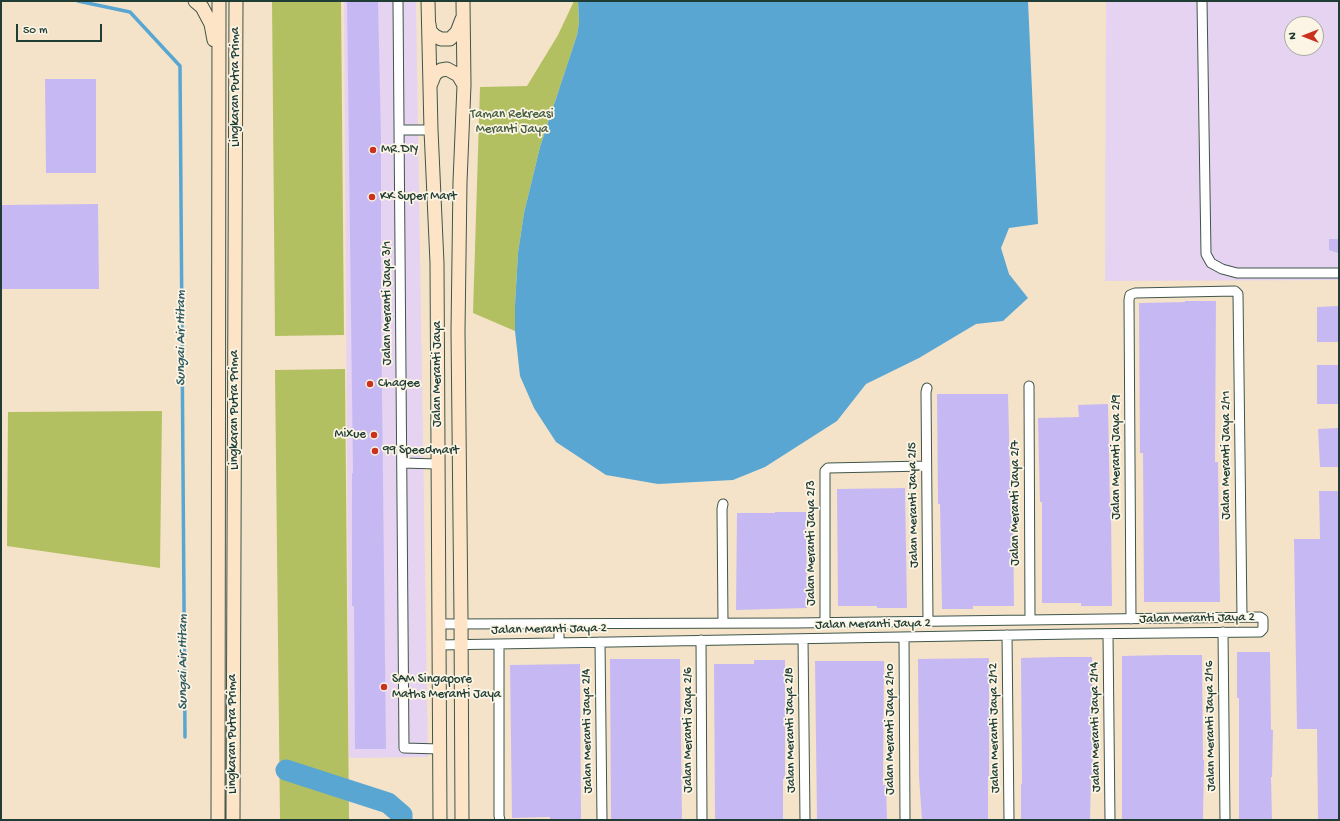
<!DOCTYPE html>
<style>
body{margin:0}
#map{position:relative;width:1340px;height:821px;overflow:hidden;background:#f5e3c9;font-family:"Gochi Hand",sans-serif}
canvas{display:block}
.frame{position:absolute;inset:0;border:2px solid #1f3d34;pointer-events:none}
.north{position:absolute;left:1284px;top:16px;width:40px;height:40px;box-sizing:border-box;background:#fcf5e5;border:1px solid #a4ab9e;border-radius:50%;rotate:270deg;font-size:11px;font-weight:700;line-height:16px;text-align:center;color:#1f3d34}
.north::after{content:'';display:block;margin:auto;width:14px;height:18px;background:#c8321e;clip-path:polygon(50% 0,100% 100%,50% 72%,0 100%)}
.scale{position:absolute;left:16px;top:24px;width:86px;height:18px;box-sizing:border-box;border:2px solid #1f3d34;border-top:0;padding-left:5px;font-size:12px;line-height:14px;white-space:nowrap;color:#1f3d34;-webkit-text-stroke:3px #fcf5e5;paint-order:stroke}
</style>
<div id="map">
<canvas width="1340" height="821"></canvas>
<div class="frame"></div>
<div class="north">N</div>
<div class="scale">50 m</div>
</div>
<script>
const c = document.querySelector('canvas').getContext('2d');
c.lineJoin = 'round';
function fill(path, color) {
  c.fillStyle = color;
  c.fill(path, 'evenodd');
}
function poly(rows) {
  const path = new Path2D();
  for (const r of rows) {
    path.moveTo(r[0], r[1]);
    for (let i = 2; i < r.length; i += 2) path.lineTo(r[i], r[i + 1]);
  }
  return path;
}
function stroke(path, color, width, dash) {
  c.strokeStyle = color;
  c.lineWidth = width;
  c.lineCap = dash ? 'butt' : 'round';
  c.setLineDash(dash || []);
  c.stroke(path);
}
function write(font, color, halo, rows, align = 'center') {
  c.font = font + ' "Gochi Hand",sans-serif';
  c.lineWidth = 3.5;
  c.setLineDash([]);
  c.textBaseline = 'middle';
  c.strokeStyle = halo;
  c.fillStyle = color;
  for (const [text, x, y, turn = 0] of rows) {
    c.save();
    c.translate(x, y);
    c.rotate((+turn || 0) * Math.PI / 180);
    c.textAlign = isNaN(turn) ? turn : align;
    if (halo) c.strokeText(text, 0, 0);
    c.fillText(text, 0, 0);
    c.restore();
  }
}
fill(poly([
 [344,1,416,1,428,757,349,758],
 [1106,1,1339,1,1339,280,1105,281],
 [1292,24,1316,24,1316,48,1292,48]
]), '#e5d3f1');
fill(poly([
 [272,1,341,1,344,335,275,336],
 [574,1,578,1,579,23,577,35,540,147,524,213,518,253,515,305,515,331,473,313,480,87,527,86,558,35],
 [345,369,349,820,280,820,275,370],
 [162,411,160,568,7,546,8,412]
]), '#b2c062');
fill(poly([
 [578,1,1028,1,1038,224,1009,228,1001,248,1009,274,1028,298,1003,321,976,324,919,358,866,384,837,421,765,467,733,480,658,484,606,475,556,442,534,408,520,376,515,331,515,305,518,253,524,213,540,147,577,35,579,23]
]), '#5aa6d2');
stroke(poly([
 [78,1,130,12,180,66,185,737]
]), '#5aa6d2', 3.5);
stroke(poly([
 [286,770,388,803,402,815,402,820]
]), '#5aa6d2', 21);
fill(poly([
 [347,1,378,1,381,138,381,305,386,749,355,749,354,606,352,606,352,473,353,473],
 [45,79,96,79,96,173,46,173],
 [98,204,99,289,1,289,1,205],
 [1329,239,1338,239,1338,253,1329,250],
 [1185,301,1216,301,1215,462,1218,462,1220,602,1144,602,1143,453,1140,453,1139,303,1185,302],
 [1339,306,1339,342,1317,342,1317,307],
 [1317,365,1339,365,1339,404,1317,404],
 [937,394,1008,394,1011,511,1013,511,1014,606,973,606,973,609,942,609,940,504,938,504],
 [1108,404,1110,509,1111,509,1112,606,1081,606,1081,603,1042,603,1042,502,1040,502,1038,418,1079,417,1078,405],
 [1339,428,1339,467,1320,467,1318,429],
 [905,488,907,608,877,608,877,606,838,606,837,489],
 [1319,491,1339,491,1339,820,1318,820,1317,729,1297,729,1294,539,1320,539],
 [775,512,806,512,807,608,736,610,737,513,775,513],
 [1237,652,1270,652,1271,730,1273,730,1272,777,1271,777,1272,820,1239,820,1239,698,1237,698],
 [1167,655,1202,655,1203,760,1204,760,1203,820,1122,820,1122,656],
 [1059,657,1092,657,1093,775,1091,775,1090,820,1021,820,1021,784,1022,784,1021,658],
 [989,658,989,776,988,776,988,820,922,820,919,777,918,659],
 [610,659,680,659,682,820,611,819],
 [754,660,785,660,785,779,783,779,783,820,715,820,714,664,754,664],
 [815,661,884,661,883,785,886,785,887,820,817,820],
 [580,664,581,820,550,820,550,817,512,818,510,665]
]), '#c6b9f3');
const street = poly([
 [398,1,404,748,440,749],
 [1202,1,1206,254,1211,263,1222,269,1237,273,1339,273],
 [400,130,431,130],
 [1029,386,1030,620],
 [927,388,926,392,928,621],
 [402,463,438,464],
 [1131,619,1129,300,1130,295,1135,293,1235,291,1238,294,1242,617],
 [723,623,722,509,723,504],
 [825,623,825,471,828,468,926,466],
 [439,624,796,623,1260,617,1263,619,1263,629,1260,632,1073,634,439,645],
 [1223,632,1225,820],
 [1108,634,1110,820],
 [1007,635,1009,820],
 [904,637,905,820],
 [803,639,805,820],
 [701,640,702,820],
 [600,642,602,820],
 [559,643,559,624],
 [499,644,499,816,500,820]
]);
const secondary = poly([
 [195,1,202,7,211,24,214,40],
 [428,1,431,130,437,263,440,820],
 [429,24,430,31,435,36,441,39,450,39,457,32,462,19],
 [430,86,434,76,436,73,441,70,447,69,458,75,464,85],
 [218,820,219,1],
 [233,820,236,1],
 [462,820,461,618,458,331,460,182,464,85,463,1]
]);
stroke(street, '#3f564a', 11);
stroke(secondary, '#3f564a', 15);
stroke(street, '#fff', 9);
stroke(secondary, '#fee4c6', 13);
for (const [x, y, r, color] of [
 [373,150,4,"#c8321e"],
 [372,197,4,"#c8321e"],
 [370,384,4,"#c8321e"],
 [374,435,4,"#c8321e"],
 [375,451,4,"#c8321e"],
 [384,687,4,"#c8321e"]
]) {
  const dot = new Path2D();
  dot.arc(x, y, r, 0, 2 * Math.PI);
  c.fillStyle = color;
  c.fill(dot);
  stroke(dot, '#fcf5e5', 1.5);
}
write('13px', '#1f3d34', '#fcf5e5', [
 ["Lingkaran Putra Prima",236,87,-90],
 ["Jalan Meranti Jaya 3/1",388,303,-90],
 ["Jalan Meranti Jaya",438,374,-90],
 ["Lingkaran Putra Prima",235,410,-90],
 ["Jalan Meranti Jaya 2/11",1227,455,-90],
 ["Jalan Meranti Jaya 2/9",1117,457,-90],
 ["Jalan Meranti Jaya 2/7",1016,503,-90],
 ["Jalan Meranti Jaya 2/5",914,505,-91],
 ["Jalan Meranti Jaya 2/3",812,543,-90],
 ["Jalan Meranti Jaya 2",1197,619,-1],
 ["Jalan Meranti Jaya 2",873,625,-1],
 ["Jalan Meranti Jaya 2",549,630,-1],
 ["Jalan Meranti Jaya 2/16",1211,726,-91],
 ["Jalan Meranti Jaya 2/14",1096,727,-91],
 ["Jalan Meranti Jaya 2/12",995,728,-91],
 ["Jalan Meranti Jaya 2/10",891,729,-90],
 ["Jalan Meranti Jaya 2/6",689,730,-90],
 ["Jalan Meranti Jaya 2/8",791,730,-91],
 ["Jalan Meranti Jaya 2/4",588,731,-91],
 ["Lingkaran Putra Prima",233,734,-90]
]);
write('13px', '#445e40', '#fcf5e5', [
 ["Taman Rekreasi",512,115],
 ["Meranti Jaya",512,130]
]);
write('13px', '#1f3d34', '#fcf5e5', [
 ["MR.DIY",381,150],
 ["KK Super Mart",380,197],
 ["Chagee",378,384],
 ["Mixue",366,435,"right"],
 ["99 Speedmart",383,451],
 ["SAM Singapore",392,680],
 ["Maths Meranti Jaya",392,695]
], 'left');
write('italic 14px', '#315c63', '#fcf5e5', [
 ["Sungai Air Hitam",182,338,-90],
 ["Sungai Air Hitam",184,662,-90]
]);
</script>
